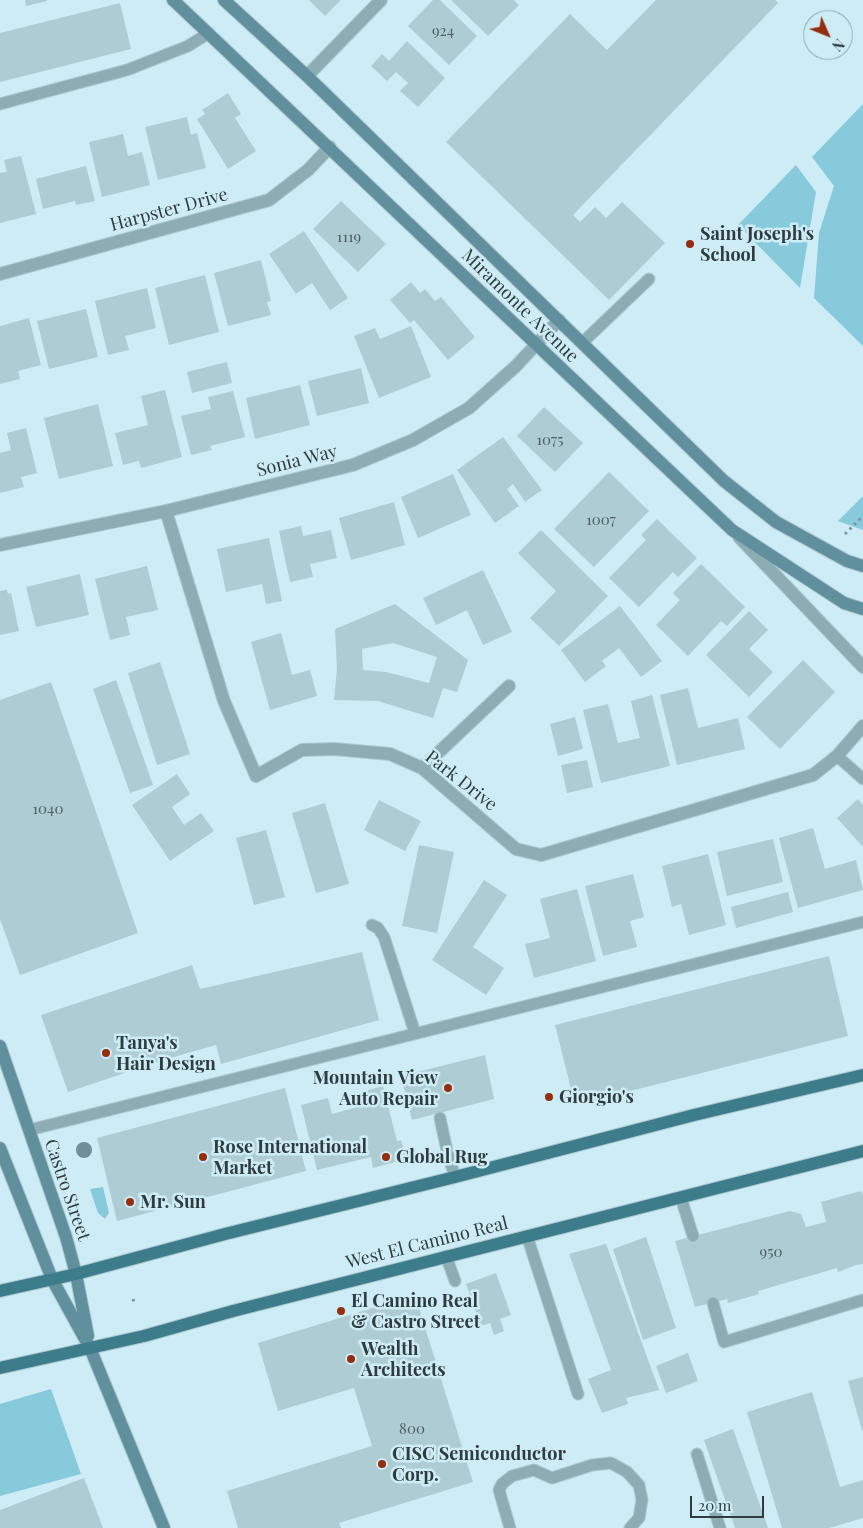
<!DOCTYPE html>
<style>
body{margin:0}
#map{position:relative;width:863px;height:1528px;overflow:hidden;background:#cdecf5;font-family:"Playfair Display",serif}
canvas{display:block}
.north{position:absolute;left:803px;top:10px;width:50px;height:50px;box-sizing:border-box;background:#cdecf5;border:1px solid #8ea5ac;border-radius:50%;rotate:134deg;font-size:14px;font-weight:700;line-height:20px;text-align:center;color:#2f3b3e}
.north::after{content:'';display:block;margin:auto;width:18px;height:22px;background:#952e0f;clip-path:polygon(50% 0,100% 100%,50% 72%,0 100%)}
.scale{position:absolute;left:690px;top:1496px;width:74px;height:22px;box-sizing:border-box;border:2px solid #2f3b3e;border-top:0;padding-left:6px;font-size:15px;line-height:18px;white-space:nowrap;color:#2f3b3e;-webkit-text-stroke:4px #cdecf5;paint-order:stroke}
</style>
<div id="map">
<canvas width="863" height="1528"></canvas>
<div class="north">N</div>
<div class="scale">20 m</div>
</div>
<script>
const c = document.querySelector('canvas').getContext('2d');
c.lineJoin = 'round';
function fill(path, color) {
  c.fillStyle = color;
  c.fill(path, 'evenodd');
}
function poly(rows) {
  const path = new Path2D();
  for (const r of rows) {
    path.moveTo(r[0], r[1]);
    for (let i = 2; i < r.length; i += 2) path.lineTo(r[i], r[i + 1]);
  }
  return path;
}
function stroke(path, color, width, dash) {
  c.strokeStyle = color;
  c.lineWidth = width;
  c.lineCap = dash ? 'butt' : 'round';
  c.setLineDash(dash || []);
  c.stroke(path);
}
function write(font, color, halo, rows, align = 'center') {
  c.font = font + ' "Playfair Display",serif';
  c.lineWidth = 5;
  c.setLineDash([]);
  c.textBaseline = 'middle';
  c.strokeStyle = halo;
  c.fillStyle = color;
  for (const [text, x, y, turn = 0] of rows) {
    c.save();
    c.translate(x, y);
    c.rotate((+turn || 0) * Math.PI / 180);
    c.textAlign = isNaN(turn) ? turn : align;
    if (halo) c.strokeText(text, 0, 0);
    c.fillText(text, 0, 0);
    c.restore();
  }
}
fill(poly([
 [863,104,863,346,814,298,819,233,834,186,812,157],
 [796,165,816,192,800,288,738,225],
 [863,496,863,530,838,521],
 [103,1187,109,1213,105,1219,98,1213,90,1189],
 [51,1389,81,1474,0,1496,0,1404]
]), '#86cadc');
fill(poly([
 [25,0,47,0,47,1,26,6],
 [309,0,341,0,325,16],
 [433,0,440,0,477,36,449,65,408,26],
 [451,0,514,0,519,5,488,36],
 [656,0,775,0,778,3,573,215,580,222,595,207,606,218,622,202,665,243,609,300,446,142,570,14,607,50],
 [120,3,131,49,0,82,0,33],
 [407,41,445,78,418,107,400,91,408,83,396,72,387,81,371,66,382,54,389,61],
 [228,93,241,114,235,118,256,151,228,169,197,119,205,114,202,110],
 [187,117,191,135,197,133,206,168,158,180,145,127],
 [123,134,128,156,142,152,150,185,102,197,89,142],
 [21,156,36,214,0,223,0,173,7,172,4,160],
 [86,166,95,201,76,205,75,201,43,209,36,179],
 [341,201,386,244,358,272,313,229],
 [304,231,348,298,330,310,312,283,296,294,269,254],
 [261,260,271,301,267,302,271,315,228,326,214,273],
 [205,275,219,332,169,345,155,288],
 [411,282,420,293,425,289,435,301,441,297,475,337,448,360,414,320,410,323,390,300],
 [147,288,156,328,125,336,129,350,108,355,95,301],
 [86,309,98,357,49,369,37,321],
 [29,318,41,365,18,371,20,379,0,384,0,326],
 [411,326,431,377,379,398,354,336,375,328,380,339],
 [227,362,232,383,192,393,187,372],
 [361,368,369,403,317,416,308,381],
 [300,385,310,425,255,439,246,398],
 [165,390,182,457,141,468,139,461,123,465,115,433,148,425,141,396],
 [233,391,245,437,210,446,212,450,191,455,181,416,211,409,208,397],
 [98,404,113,466,59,479,44,418],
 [544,407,583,443,555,472,517,436],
 [26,428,37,473,21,477,24,487,0,493,0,453,11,450,7,433],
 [503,437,542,490,525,502,513,484,507,489,519,506,495,523,457,470],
 [609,472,649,511,594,567,554,529],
 [453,474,471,515,418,538,401,497],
 [394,502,405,545,351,560,339,518],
 [657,519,697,558,678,577,673,572,639,607,609,578,646,540,641,535],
 [301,526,303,536,331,530,337,558,310,564,313,577,290,582,279,531],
 [541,530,608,596,559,646,530,618,556,591,518,553],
 [269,538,282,601,266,604,262,584,226,592,217,549],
 [701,564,745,607,727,626,721,621,688,656,656,625,680,600,673,593],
 [147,566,158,610,126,617,130,635,110,640,95,579],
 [483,570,512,632,483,645,467,610,436,625,423,598],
 [80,574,89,615,36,627,26,587],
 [7,590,8,594,11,593,19,631,0,635,0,591],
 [395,604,468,660,457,692,443,688,433,718,378,701,334,700,337,670,335,629],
 [393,643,437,657,429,683,386,672,363,670,362,649],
 [620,606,662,661,641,677,619,648,602,661,606,666,585,682,561,650],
 [749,611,768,630,749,649,773,672,749,697,706,655],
 [281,633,292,675,310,670,317,696,270,710,251,642],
 [803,660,835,692,780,749,747,717],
 [160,662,190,754,157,765,128,673],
 [116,680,153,785,130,793,93,689],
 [51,682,138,933,20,975,0,919,0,700],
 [688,688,698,728,738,718,745,749,677,765,660,695],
 [652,695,670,766,601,783,583,710,608,704,618,743,640,738,631,701],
 [575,717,583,749,558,756,550,724],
 [587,760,593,787,567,793,561,765],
 [177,774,190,794,172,807,184,825,201,813,214,831,170,861,132,805],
 [858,799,863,805,863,847,837,818],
 [379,800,421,821,405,851,364,830],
 [325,803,349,884,316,893,292,813],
 [813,828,825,869,856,860,863,890,798,908,779,838],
 [266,830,285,897,254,905,236,838],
 [773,839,783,882,727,896,717,852],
 [419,845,454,852,437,933,402,926],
 [708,854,726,925,689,935,681,904,672,907,662,866],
 [633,874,644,917,630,921,637,947,603,956,585,886],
 [484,880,507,895,473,947,504,968,486,995,432,960],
 [577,889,596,961,534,978,525,944,550,938,540,899],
 [788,892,793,912,736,928,731,907],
 [362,952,379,1020,221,1064,216,1045,163,1060,68,1092,41,1015,192,965,200,989],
 [829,956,848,1036,575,1105,555,1025],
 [485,1055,494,1099,412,1120,401,1076],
 [383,1086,397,1141,401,1140,406,1159,373,1168,371,1157,317,1170,301,1105,328,1098,332,1114,358,1107,354,1094],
 [285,1088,306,1171,117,1221,97,1138],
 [861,1191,863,1195,863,1264,856,1265,838,1272,837,1268,758,1291,759,1294,728,1303,727,1299,695,1307,675,1241,790,1211,801,1214,806,1227,826,1222,821,1202],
 [646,1237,676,1328,643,1340,613,1249],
 [606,1244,659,1390,626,1398,628,1404,602,1413,588,1379,611,1370,569,1254],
 [496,1273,511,1315,500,1319,504,1331,494,1335,490,1323,481,1326,466,1284],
 [415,1295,473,1482,339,1523,341,1528,238,1528,227,1491,372,1446,354,1388,278,1411,258,1343],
 [688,1353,698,1381,666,1393,656,1366],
 [863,1377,863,1430,862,1430,848,1381],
 [812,1392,840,1487,863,1480,863,1518,829,1528,782,1528,747,1412],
 [733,1429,768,1528,735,1528,704,1440],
 [84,1478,103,1528,0,1528,0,1510]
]), '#aeccd4');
const lane = poly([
 [0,104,127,70,188,46,209,33],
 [582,343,649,279],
 [837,756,863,779],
 [372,925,378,928,384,937,415,1033],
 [440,1118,447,1151,455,1177],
 [29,1130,863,922],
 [681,1198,693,1236],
 [527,1236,578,1394],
 [446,1256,455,1281],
 [713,1303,724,1342,863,1300],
 [697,1454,720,1528],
 [510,1528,499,1490,502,1484,512,1476,534,1470,552,1478,592,1465,611,1463,627,1472,639,1485,642,1500,639,1518,630,1528]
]);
const street = poly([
 [307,76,381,0],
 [0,274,269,200,308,170,330,147],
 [166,511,224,701,256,776,302,750,334,749,390,754,422,768,516,849,541,855,813,775,837,756,863,726],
 [739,537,863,667],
 [0,545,166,511,353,465,413,440,469,408,516,366,559,320],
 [422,768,509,686]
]);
const secondary = poly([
 [173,0,732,530,844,603,863,609],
 [224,0,307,76,724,481,776,522,847,561,863,566],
 [0,1046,66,1237,76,1274,88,1336],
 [0,1148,52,1279,90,1348,164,1528]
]);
const primary = poly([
 [0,1291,76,1274,225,1234,455,1177,694,1115,863,1075],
 [0,1368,144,1336,233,1311,863,1151]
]);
stroke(lane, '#adc9d0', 13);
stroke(street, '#adc9d0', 14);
stroke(secondary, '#adc9d0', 14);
stroke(primary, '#adc9d0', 14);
stroke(poly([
 [845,534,863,516],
 [133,1299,135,1305]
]), '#7e949a', 3, [2.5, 4]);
stroke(lane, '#8dadb5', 11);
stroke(street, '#8dadb5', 12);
stroke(secondary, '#60909d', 12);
stroke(primary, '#3d7c8b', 12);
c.fillStyle = '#6d8f98';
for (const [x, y] of [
 [84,1150]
]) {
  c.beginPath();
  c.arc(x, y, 8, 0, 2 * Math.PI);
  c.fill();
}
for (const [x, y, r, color] of [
 [690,244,5,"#952e0f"],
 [106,1053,5,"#952e0f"],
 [448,1088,5,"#952e0f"],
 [549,1097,5,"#952e0f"],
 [203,1157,5,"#952e0f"],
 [386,1157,5,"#952e0f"],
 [130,1202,5,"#952e0f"],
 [341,1311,5,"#952e0f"],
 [351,1359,5,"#952e0f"],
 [382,1464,5,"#952e0f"]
]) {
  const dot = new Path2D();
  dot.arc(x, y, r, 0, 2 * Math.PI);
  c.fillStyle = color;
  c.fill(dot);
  stroke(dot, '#cdecf5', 2);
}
write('15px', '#4f5f64', null, [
 ["924",443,31],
 ["1119",349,237],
 ["1075",550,440],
 ["1007",601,520],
 ["1040",48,809],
 ["950",771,1252],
 ["800",412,1429]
]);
write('18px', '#2f3b3e', '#cdecf5', [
 ["Harpster Drive",169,210,-15],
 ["Miramonte Avenue",520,306,44],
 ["Sonia Way",297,461,-14],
 ["Park Drive",461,781,38],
 ["Castro Street",67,1190,71],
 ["West El Camino Real",427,1243,-14]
]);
write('bold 18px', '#2f3b3e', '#cdecf5', [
 ["Saint Joseph's",700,234],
 ["School",700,255],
 ["Tanya's",116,1043],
 ["Hair Design",116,1064],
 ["Mountain View",438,1078,"right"],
 ["Auto Repair",438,1099,"right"],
 ["Giorgio's",559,1097],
 ["Rose International",213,1147],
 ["Market",213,1168],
 ["Global Rug",396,1157],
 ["Mr. Sun",140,1202],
 ["El Camino Real",351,1301],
 ["& Castro Street",351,1322],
 ["Wealth",361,1349],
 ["Architects",361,1370],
 ["CISC Semiconductor",392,1454],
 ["Corp.",392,1475]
], 'left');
</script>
